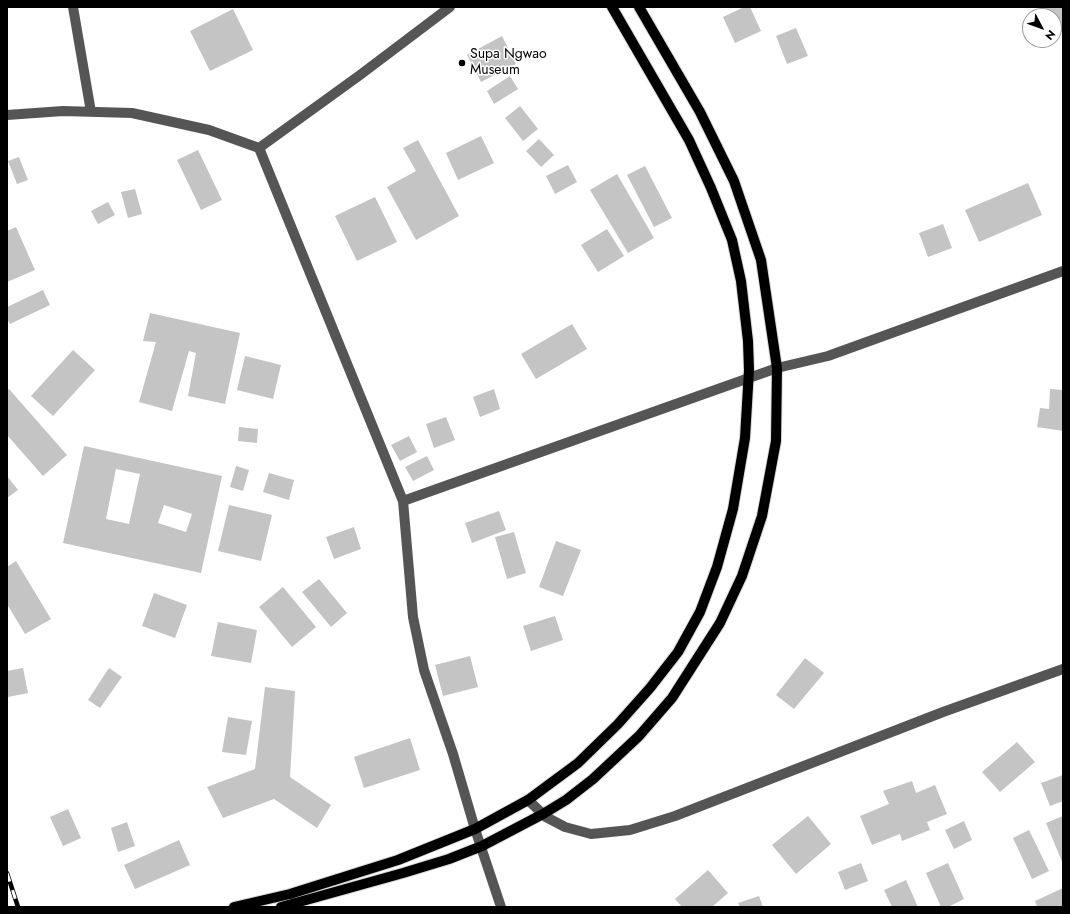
<!DOCTYPE html>
<style>
body{margin:0}
#map{position:relative;width:1070px;height:914px;overflow:hidden;background:#fff;font-family:Jost,sans-serif}
canvas{display:block}
.frame{position:absolute;inset:0;border:8px solid #000;pointer-events:none}
.north{position:absolute;left:1022px;top:8px;width:40px;height:40px;box-sizing:border-box;background:#fff;border:1px solid #999;border-radius:50%;rotate:131deg;font-size:11px;font-weight:700;line-height:16px;text-align:center;color:#000}
.north::after{content:'';display:block;margin:auto;width:14px;height:18px;background:#000;clip-path:polygon(50% 0,100% 100%,50% 72%,0 100%)}
</style>
<div id="map">
<canvas width="1070" height="914"></canvas>
<div class="frame"></div>
<div class="north">N</div>
</div>
<script>
const c = document.querySelector('canvas').getContext('2d');
c.lineJoin = 'round';
function fill(path, color) {
  c.fillStyle = color;
  c.fill(path, 'evenodd');
}
function poly(rows) {
  const path = new Path2D();
  for (const r of rows) {
    path.moveTo(r[0], r[1]);
    for (let i = 2; i < r.length; i += 2) path.lineTo(r[i], r[i + 1]);
  }
  return path;
}
function stroke(path, color, width, dash) {
  c.strokeStyle = color;
  c.lineWidth = width;
  c.lineCap = dash ? 'butt' : 'round';
  c.setLineDash(dash || []);
  c.stroke(path);
}
function write(font, color, halo, rows, align = 'center') {
  c.font = font + ' Jost,sans-serif';
  c.lineWidth = 3;
  c.setLineDash([]);
  c.textBaseline = 'middle';
  c.strokeStyle = halo;
  c.fillStyle = color;
  for (const [text, x, y, turn = 0] of rows) {
    c.save();
    c.translate(x, y);
    c.rotate((+turn || 0) * Math.PI / 180);
    c.textAlign = isNaN(turn) ? turn : align;
    if (halo) c.strokeText(text, 0, 0);
    c.fillText(text, 0, 0);
    c.restore();
  }
}
fill(poly([
 [744,7,750,7,761,31,735,43,723,17],
 [1040,7,1063,7,1063,31,1054,35,1054,16,1043,16],
 [233,9,253,50,210,71,190,31],
 [796,28,808,56,787,64,776,36],
 [502,36,516,64,481,82,467,55],
 [510,76,518,89,494,104,487,91],
 [520,106,538,129,523,141,505,118],
 [481,136,494,163,458,180,446,153],
 [539,139,554,155,541,167,526,151],
 [418,140,459,216,416,240,387,187,416,171,403,148],
 [198,150,222,200,201,210,177,160],
 [19,157,28,180,17,184,8,161],
 [568,165,577,182,555,194,546,176],
 [645,166,672,218,654,227,627,175],
 [617,174,654,238,628,253,590,190],
 [1028,183,1042,215,979,242,965,210],
 [135,189,142,214,128,218,121,192],
 [375,197,397,242,357,261,335,216],
 [108,202,115,215,98,224,91,211],
 [943,224,952,248,928,257,919,233],
 [16,227,35,270,7,282,7,231],
 [607,229,624,256,598,272,581,245],
 [43,290,50,305,10,324,7,319,7,307],
 [150,313,240,333,225,404,188,396,196,353,189,351,172,411,139,402,156,342,143,341],
 [572,324,587,349,536,379,521,354],
 [73,350,95,370,53,416,31,396],
 [245,356,281,365,273,399,237,390],
 [9,389,67,455,43,476,7,435,7,391],
 [494,389,500,409,480,417,473,397],
 [1050,389,1063,390,1063,431,1037,427,1040,408,1049,409],
 [446,417,455,440,434,448,426,424],
 [239,427,258,429,257,443,238,441],
 [409,436,417,452,400,461,391,445],
 [84,446,222,476,201,573,63,543],
 [116,469,140,474,129,524,106,519],
 [164,505,192,514,186,532,158,523],
 [427,456,434,470,413,481,405,467],
 [236,466,249,470,243,491,230,487],
 [269,473,294,480,289,500,263,492],
 [7,476,18,490,7,498],
 [229,505,272,515,261,561,218,551],
 [499,511,506,530,472,543,465,523],
 [354,527,361,549,334,559,326,537],
 [514,532,526,573,507,579,495,537],
 [556,541,581,550,563,596,539,587],
 [16,561,51,619,25,634,7,604,7,567],
 [319,579,347,613,331,627,302,592],
 [283,587,316,627,292,647,259,607],
 [154,593,187,605,175,638,142,626],
 [555,616,563,640,531,651,523,626],
 [218,622,257,630,251,663,211,656],
 [470,656,478,687,443,696,435,665],
 [805,658,824,673,794,709,776,695],
 [23,668,28,693,8,697,7,671],
 [109,668,122,677,100,708,88,700],
 [265,687,295,691,290,777,331,805,317,828,274,799,223,818,207,787,255,769],
 [228,717,252,721,246,755,222,752],
 [410,738,420,770,364,788,354,757],
 [1017,742,1035,762,1000,792,982,772],
 [1063,775,1063,801,1050,806,1041,783],
 [912,781,916,793,935,785,947,814,927,822,930,830,902,841,900,834,872,845,860,816,889,804,883,791],
 [68,809,81,838,63,846,50,817],
 [808,816,831,844,796,874,772,845],
 [1063,816,1063,864,1046,823],
 [964,821,972,840,954,849,945,830],
 [127,822,135,846,118,852,111,828],
 [1029,830,1049,871,1032,879,1013,838],
 [179,840,190,865,135,889,124,865],
 [861,863,868,881,845,890,838,872],
 [948,863,964,899,948,907,941,907,926,873],
 [708,870,728,893,712,907,682,907,675,899],
 [906,880,918,907,892,907,884,890],
 [1063,888,1063,907,1037,907,1035,901],
 [759,896,763,907,740,907,738,903]
]), '#c4c4c4');
const major = poly([
 [234,907,290,894,398,860,475,829,528,800,578,763,618,724,650,688,678,652,700,612,717,567,733,509,745,438,749,370,748,341,741,281,732,240,711,188,689,140,612,7],
 [281,907,403,873,449,859,482,846,543,814,566,800,593,779,639,736,672,698,720,623,742,576,762,516,776,441,777,368,761,260,734,181,700,112,639,7]
]);
stroke(major, '#dbdbdb', 12);
stroke(poly([
 [73,7,91,112],
 [7,115,63,111,132,113,209,130,259,148,403,501,413,617,424,670,453,754,475,829,501,907],
 [259,148,360,75,450,7],
 [403,501,777,368,828,356,1063,271],
 [528,800,546,817,565,827,591,834,630,830,675,816,943,712,1063,669]
]), '#555', 10);
stroke(major, '#000', 10);
const rail = poly([
 [7,873,18,907]
]);
stroke(rail, '#000', 4.5);
stroke(rail, '#fff', 3, [9]);
for (const [x, y, r, color] of [
 [462,63,4,"#000"]
]) {
  const dot = new Path2D();
  dot.arc(x, y, r, 0, 2 * Math.PI);
  c.fillStyle = color;
  c.fill(dot);
  stroke(dot, '#fff', 1.5);
}
write('14px', '#000', '#fff', [
 ["Supa Ngwao",470,55],
 ["Museum",470,71]
], 'left');
</script>
